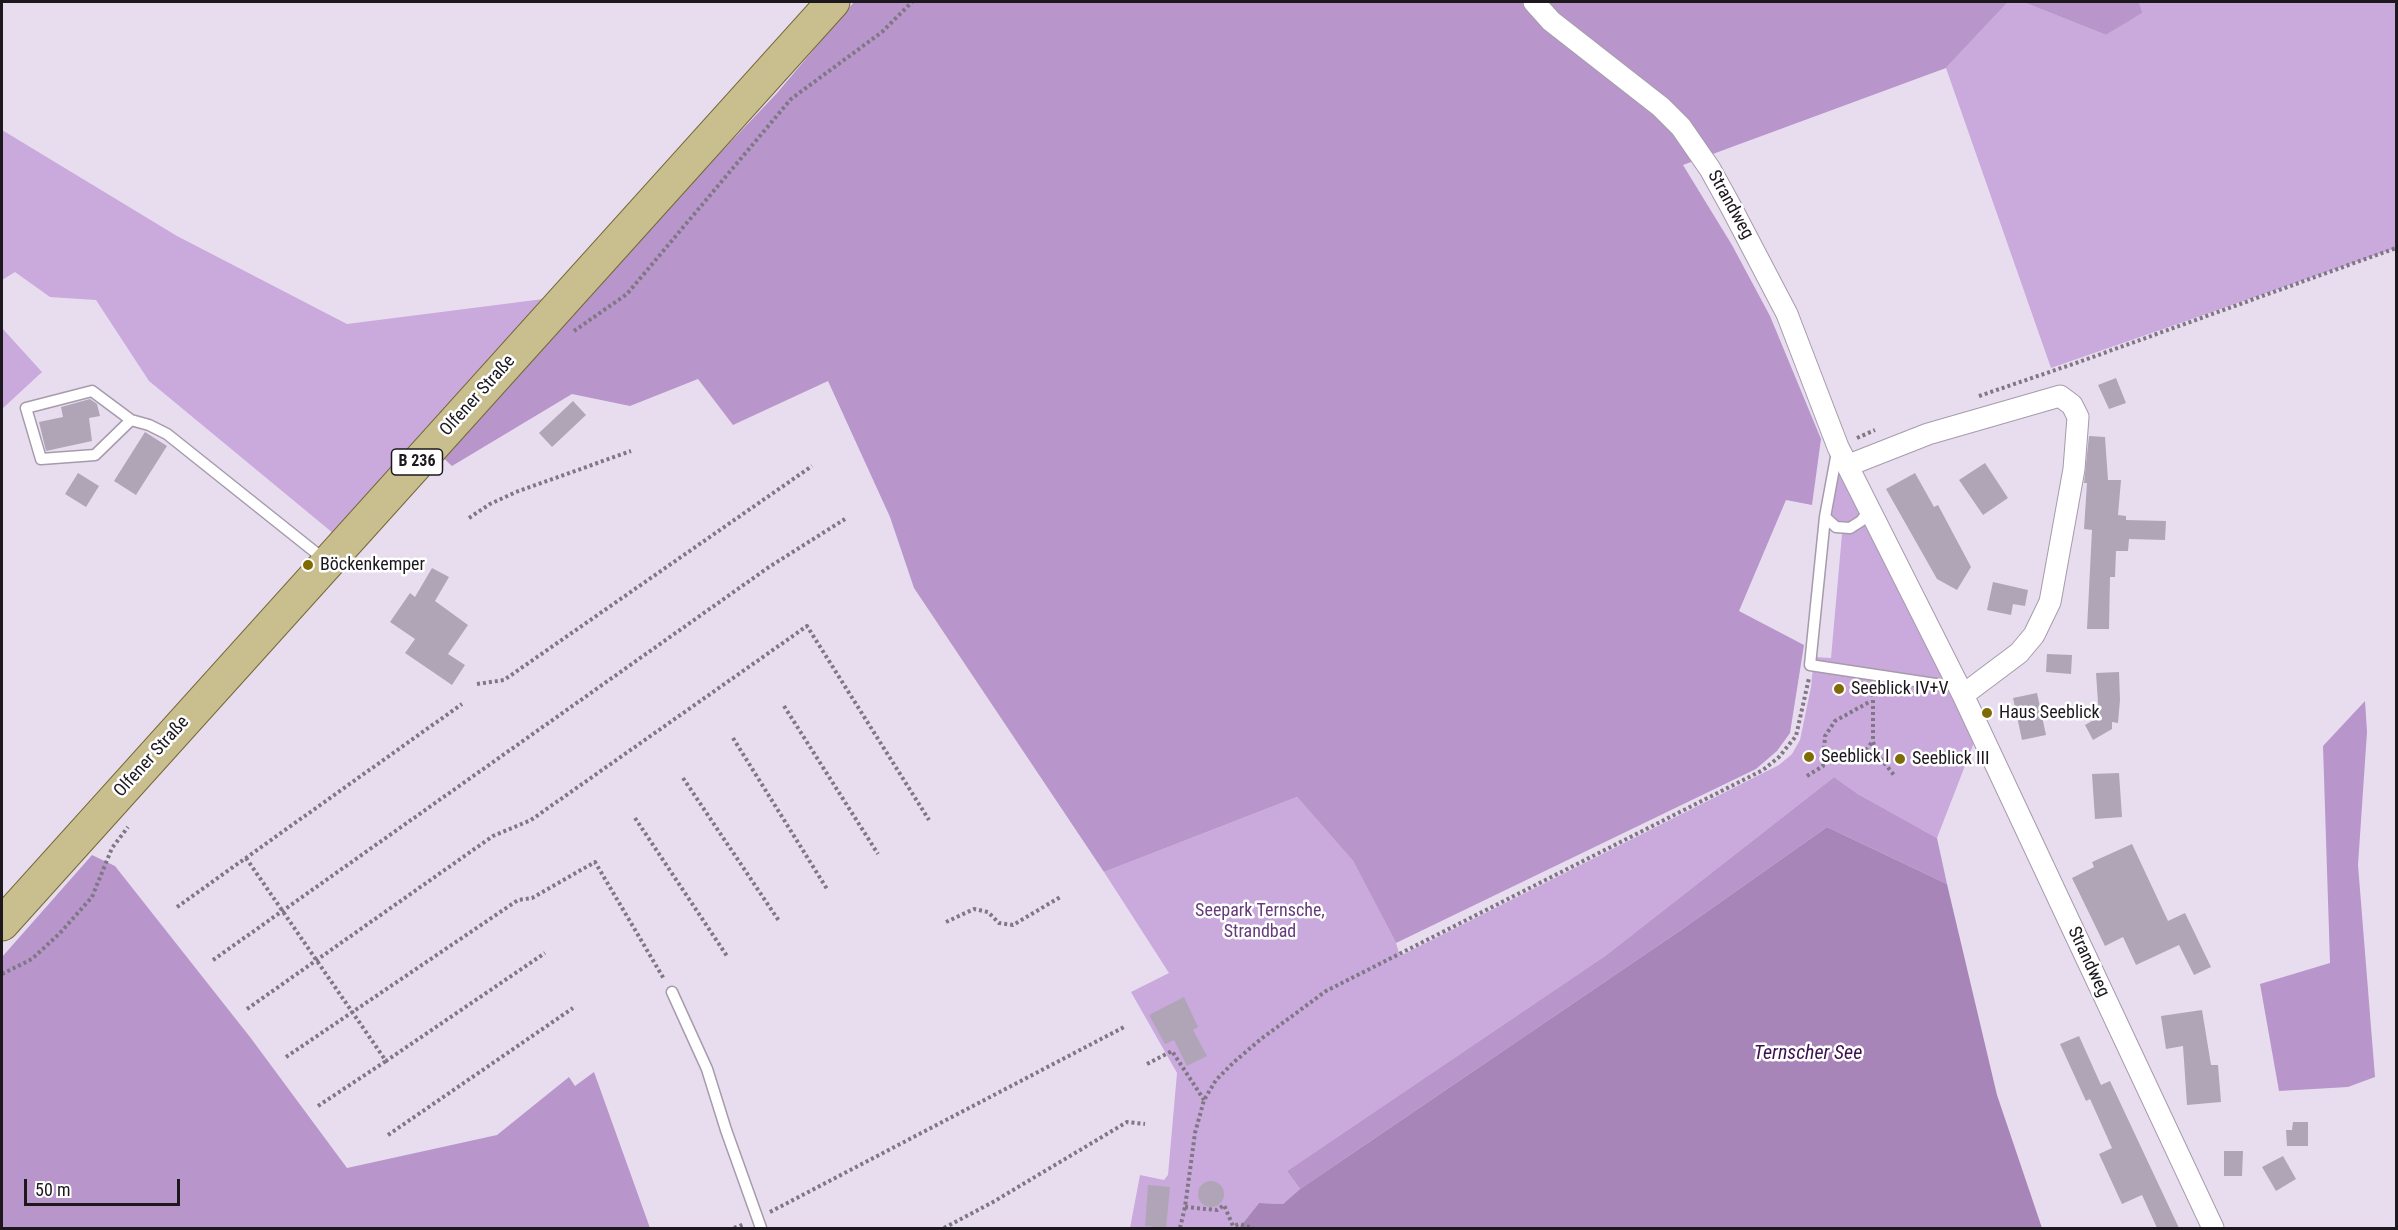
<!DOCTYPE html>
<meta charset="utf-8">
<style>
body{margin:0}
#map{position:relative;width:2398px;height:1230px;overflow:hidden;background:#e8ddef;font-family:"Roboto Condensed",sans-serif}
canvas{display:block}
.frame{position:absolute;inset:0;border:3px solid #1c181e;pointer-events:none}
.scale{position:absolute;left:24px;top:1179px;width:156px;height:27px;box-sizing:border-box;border:3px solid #1c181e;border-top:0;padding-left:8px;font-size:18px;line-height:21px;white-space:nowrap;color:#1c181e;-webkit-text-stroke:4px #fff;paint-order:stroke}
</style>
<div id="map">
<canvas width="2398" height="1230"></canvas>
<div class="frame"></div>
<div class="scale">50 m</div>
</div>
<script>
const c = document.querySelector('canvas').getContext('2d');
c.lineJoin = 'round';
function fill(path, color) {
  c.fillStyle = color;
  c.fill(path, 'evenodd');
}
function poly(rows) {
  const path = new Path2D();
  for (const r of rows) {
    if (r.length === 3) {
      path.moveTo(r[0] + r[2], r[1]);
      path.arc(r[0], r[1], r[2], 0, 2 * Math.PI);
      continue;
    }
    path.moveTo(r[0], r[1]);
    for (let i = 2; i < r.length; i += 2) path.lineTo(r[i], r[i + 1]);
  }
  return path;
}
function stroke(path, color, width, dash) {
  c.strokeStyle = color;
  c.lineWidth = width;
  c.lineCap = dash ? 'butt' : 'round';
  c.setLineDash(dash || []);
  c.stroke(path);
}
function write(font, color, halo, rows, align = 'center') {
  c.font = font + ' "Roboto Condensed",sans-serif';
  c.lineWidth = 5;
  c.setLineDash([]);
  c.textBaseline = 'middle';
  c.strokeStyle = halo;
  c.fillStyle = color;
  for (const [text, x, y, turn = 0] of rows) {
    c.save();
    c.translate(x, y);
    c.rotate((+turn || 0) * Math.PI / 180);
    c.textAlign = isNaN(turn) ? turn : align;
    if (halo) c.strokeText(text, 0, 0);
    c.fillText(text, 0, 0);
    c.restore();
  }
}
fill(poly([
 [2008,2,2023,2,2106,35,2141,13,2139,2,2396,2,2396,248,2051,368,1946,68],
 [2,130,177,236,347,324,567,296,345,543,149,381,96,300,50,297,15,272,2,280],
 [2,328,42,372,2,409],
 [1842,471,1975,740,1937,838,1858,794,1834,777,1605,956,1287,1171,1300,1189,1283,1204,1259,1203,1239,1228,1130,1228,1140,1175,1164,1180,1168,1175,1177,1073,1131,992,1169,973,1104,872,1297,797,1353,861,1396,943,1400,956,1779,765,1792,754,1800,740,1811,687,1814,657,1831,658,1843,523,1830,518,1837,474]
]), '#caa9dc');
fill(poly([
 [854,2,2008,2,1946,68,1683,165,1732,245,1770,316,1821,439,1812,505,1786,500,1739,611,1804,645,1790,733,1777,751,1756,769,1396,943,1353,861,1297,797,1104,872,914,588,890,517,828,381,733,425,698,379,630,406,572,394,452,466,437,452,777,93],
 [2023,2,2139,2,2142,13,2106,35],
 [2365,701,2367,732,2358,865,2375,1077,2348,1087,2279,1091,2260,984,2330,963,2323,746],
 [1834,777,1858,794,1937,838,1947,884,1827,827,1681,930,1300,1189,1287,1171,1605,956],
 [92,855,115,866,250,1037,347,1168,497,1135,569,1077,575,1086,594,1072,650,1228,2,1228,2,957]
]), '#b896cb');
fill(poly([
 [1827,827,1947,884,1997,1095,2042,1228,1239,1228,1259,1203,1283,1204,1300,1189,1681,930]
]), '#a785b9');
fill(poly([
 [2116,378,2126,403,2109,409,2098,385],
 [90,399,97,404,100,416,89,418,92,441,46,451,39,422,63,417,61,407],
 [573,401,586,415,552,447,539,433],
 [145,432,167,446,136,495,114,481],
 [2089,436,2105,437,2108,480,2121,480,2118,515,2126,516,2126,520,2166,521,2165,540,2129,539,2128,551,2116,551,2115,577,2110,577,2109,629,2087,629,2092,530,2084,529,2087,483,2084,483],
 [1985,463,2008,498,1983,515,1959,480],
 [78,473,99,486,86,507,65,494],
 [1915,473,1934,507,1938,505,1971,567,1957,590,1937,579,1886,489],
 [432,568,449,577,435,601,468,625,448,654,465,665,452,685,405,653,415,639,390,622,410,593,415,597],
 [1993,582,2028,590,2025,606,2013,604,2011,615,1987,610],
 [2047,654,2072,655,2071,674,2046,672],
 [2119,672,2120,700,2118,723,2112,722,2112,729,2093,740,2085,725,2099,717,2096,673],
 [2037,693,2046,735,2022,740,2013,698],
 [2119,773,2122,817,2095,819,2092,774],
 [2132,844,2168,921,2185,913,2211,967,2194,975,2179,945,2136,965,2123,937,2105,946,2072,878,2094,867,2092,862],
 [1184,997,1198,1027,1193,1030,1207,1056,1187,1066,1174,1040,1165,1044,1149,1015],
 [2202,1010,2211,1065,2218,1065,2221,1102,2187,1105,2183,1046,2166,1049,2161,1016],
 [2079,1036,2101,1085,2110,1081,2179,1228,2157,1228,2142,1195,2122,1204,2099,1154,2112,1148,2090,1099,2086,1101,2060,1044],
 [2293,1122,2308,1122,2308,1146,2287,1146,2286,1130,2292,1130],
 [2224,1151,2243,1151,2242,1176,2224,1176],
 [2283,1156,2296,1179,2276,1191,2262,1167],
 [1211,1194,13],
 [1148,1185,1170,1187,1166,1228,1145,1226]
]), '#b0a5b6');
const service = poly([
 [131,420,92,391,26,408,41,459,95,455,131,420,149,425,167,434,325,560],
 [1837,452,1825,517,1810,665,1942,685,1955,681],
 [1825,517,1836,527,1850,528,1861,521,1870,509],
 [672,992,707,1069,726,1130,761,1228]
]);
const minor = poly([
 [1534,2,1551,21,1661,107,1681,127,1710,169,1731,207,1787,314,1838,447,1963,695,2213,1228],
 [1849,465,1928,434,2060,396,2072,405,2078,417,2074,469,2050,602,2034,635,2019,653,1963,695]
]);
const primary = poly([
 [2,924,833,2]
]);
stroke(service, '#a69bac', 13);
stroke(minor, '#a69bac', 23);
stroke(primary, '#746735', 35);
stroke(poly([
 [574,331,627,294,791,99,882,32,912,2],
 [1979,396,2076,363,2396,248],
 [1857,438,1875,430],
 [469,518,490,504,516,492,631,451],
 [477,684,504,680,812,466],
 [1873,688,1873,742,1877,754,1894,775],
 [784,706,878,854],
 [733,738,827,889],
 [1859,760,1872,742],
 [1807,776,1823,766,1825,736,1835,721,1871,701],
 [683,778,779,921],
 [635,818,727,956],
 [246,858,386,1061,545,953],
 [177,907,462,704],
 [946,922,974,909,988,912,999,923,1013,925,1062,896],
 [213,960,769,567,845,519],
 [2,974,32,959,60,933,92,897,112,848,128,827],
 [247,1009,493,836,531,820,807,626,929,820],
 [286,1057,518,900,532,898,595,862,664,979],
 [1147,1064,1172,1051,1204,1100],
 [318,1106,386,1061],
 [388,1135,573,1008],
 [1185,1207,1217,1210,1224,1205,1233,1226,1240,1224,1253,1228],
 [770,1212,1126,1026],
 [734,1228,745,1224],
 [944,1228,993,1202,1127,1122,1145,1124],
 [1180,1228,1185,1207,1195,1133,1204,1100,1216,1080,1234,1062,1261,1039,1326,991,1763,770,1779,757,1796,736,1809,678]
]), '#7f7783', 4, [3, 3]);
stroke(service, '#fff', 10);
stroke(minor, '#fff', 21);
stroke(primary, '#c8be8e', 33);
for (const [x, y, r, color] of [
 [308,565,6,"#7e6b03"],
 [1839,689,6,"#7e6b03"],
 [1987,713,6,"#7e6b03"],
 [1809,757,6,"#7e6b03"],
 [1900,759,6,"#7e6b03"]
]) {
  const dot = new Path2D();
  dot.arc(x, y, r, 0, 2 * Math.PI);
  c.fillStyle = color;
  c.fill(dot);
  stroke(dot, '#fff', 2);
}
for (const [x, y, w] of [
 [417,462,51]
]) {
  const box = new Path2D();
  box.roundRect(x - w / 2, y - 13, w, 26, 4.5);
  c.fillStyle = '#fff';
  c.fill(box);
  stroke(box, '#1c181e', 1.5);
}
write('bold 16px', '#1c181e', null, [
 ["B 236",417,462]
]);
write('18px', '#1c181e', '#fff', [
 ["Strandweg",1730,205,61],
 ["Olfener Straße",478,396,-48],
 ["Olfener Straße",152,757,-48],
 ["Strandweg",2088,962,65]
]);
write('18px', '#1c181e', '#fff', [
 ["Böckenkemper",320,565],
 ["Seeblick IV+V",1851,689],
 ["Haus Seeblick",1999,713],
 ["Seeblick I",1821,757],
 ["Seeblick III",1912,759]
], 'left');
write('18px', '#653a7b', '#fff', [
 ["Seepark Ternsche,",1260,911],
 ["Strandbad",1260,932]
]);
write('italic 20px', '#3d1150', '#fff', [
 ["Ternscher See",1808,1054]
]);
</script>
